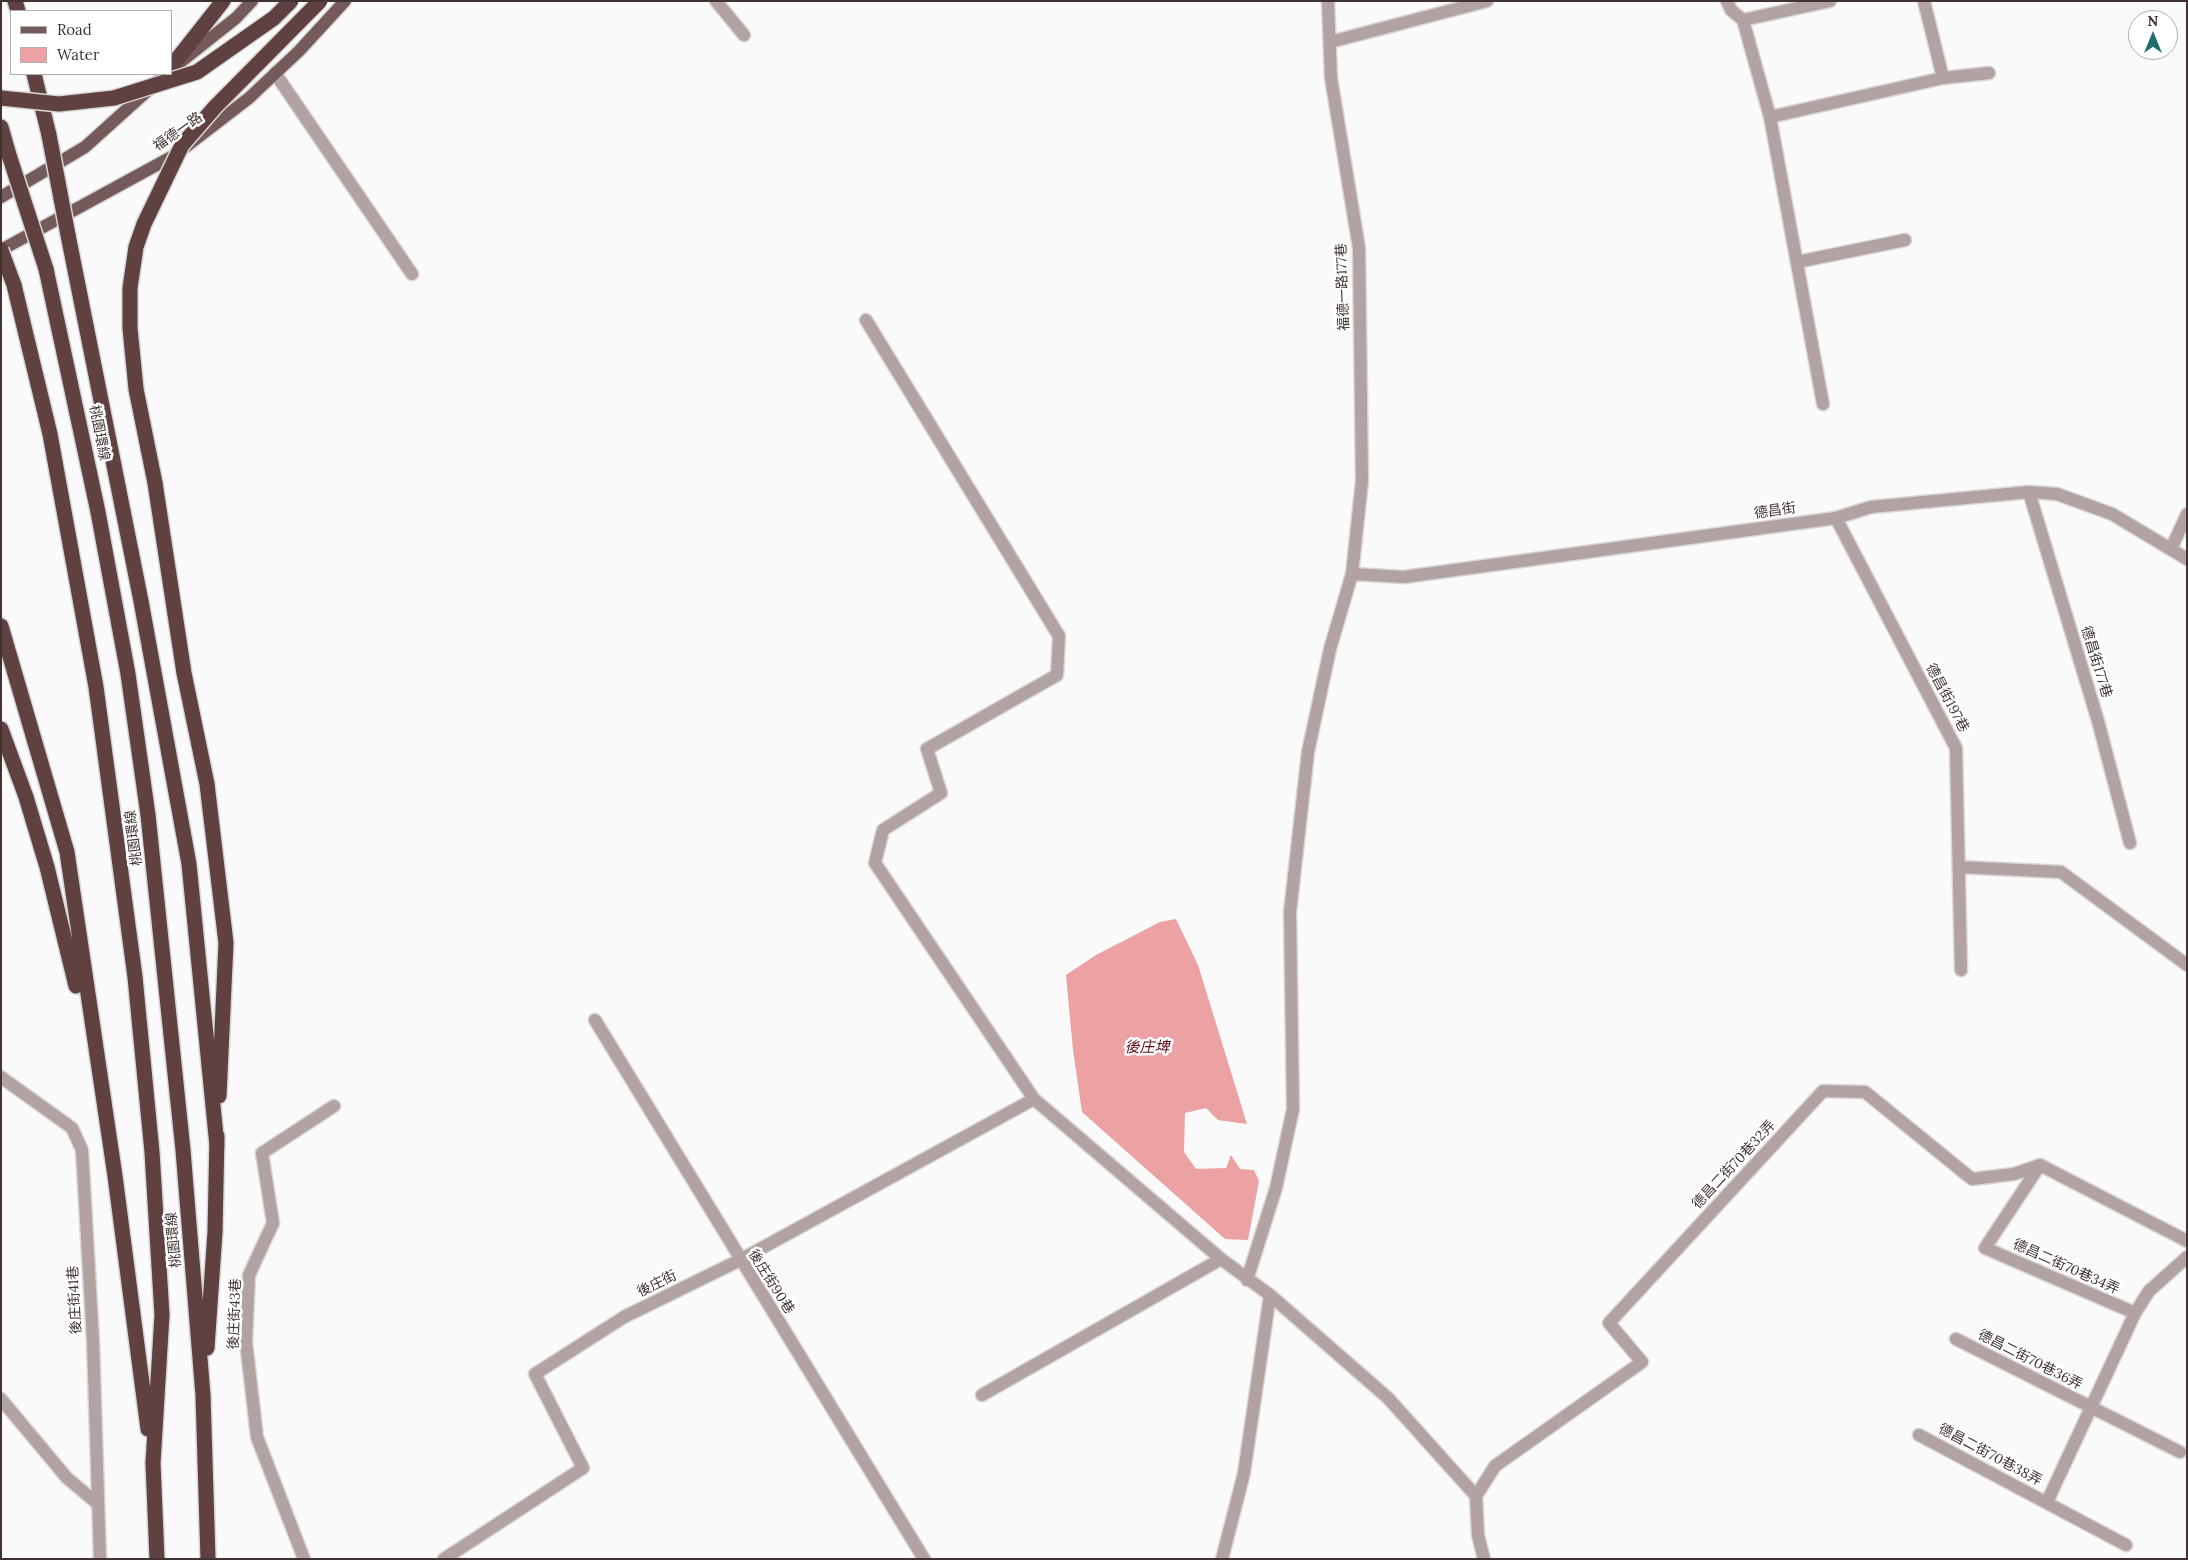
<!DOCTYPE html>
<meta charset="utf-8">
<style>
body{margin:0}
#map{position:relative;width:2188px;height:1560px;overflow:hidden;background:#fafafa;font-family:Lora,serif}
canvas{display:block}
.frame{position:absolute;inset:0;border:2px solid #413333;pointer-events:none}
.legend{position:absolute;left:10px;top:10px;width:162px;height:65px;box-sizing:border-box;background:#fff;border:1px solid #b3adad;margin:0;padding:6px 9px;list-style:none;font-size:15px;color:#413333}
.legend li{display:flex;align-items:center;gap:10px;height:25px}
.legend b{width:25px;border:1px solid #b3adad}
.north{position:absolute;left:2128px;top:10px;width:50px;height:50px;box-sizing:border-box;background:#fff;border:1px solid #b3adad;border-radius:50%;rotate:0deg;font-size:14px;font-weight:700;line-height:20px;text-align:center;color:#413333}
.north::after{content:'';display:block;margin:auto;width:18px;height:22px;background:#1f6c6e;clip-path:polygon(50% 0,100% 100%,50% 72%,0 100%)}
</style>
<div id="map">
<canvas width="2188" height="1560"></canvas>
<div class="frame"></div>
<ul class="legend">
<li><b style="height:6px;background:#755a5b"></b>Road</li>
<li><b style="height:14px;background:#eca1a3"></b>Water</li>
</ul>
<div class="north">N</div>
</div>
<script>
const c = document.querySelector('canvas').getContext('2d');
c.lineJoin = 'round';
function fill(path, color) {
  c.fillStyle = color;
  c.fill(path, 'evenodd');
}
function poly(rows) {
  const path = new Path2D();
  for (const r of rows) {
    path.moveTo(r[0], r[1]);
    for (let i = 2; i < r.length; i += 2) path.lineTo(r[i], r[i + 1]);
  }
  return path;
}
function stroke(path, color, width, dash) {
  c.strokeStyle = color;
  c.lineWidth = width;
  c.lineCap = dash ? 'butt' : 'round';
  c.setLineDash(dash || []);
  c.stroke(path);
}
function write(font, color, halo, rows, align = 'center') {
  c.font = font + ' Lora,"Noto Sans TC",serif';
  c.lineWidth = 5;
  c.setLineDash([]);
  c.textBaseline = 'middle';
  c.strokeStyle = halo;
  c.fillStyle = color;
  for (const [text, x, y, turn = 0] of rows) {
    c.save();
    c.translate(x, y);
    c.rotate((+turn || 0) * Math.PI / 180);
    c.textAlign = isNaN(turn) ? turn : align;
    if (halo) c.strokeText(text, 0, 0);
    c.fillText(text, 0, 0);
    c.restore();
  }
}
fill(poly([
 [1176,919,1198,965,1247,1124,1218,1120,1206,1108,1185,1113,1184,1152,1196,1169,1226,1168,1231,1155,1240,1169,1254,1170,1259,1181,1248,1240,1225,1239,1082,1112,1073,1050,1066,975,1096,955,1160,922]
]), '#eca1a3');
const minor = poly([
 [716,1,744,35],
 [1727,1,1731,10,1743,20,1830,1],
 [1743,20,1770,117,1823,404],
 [1330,42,1487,1],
 [275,73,412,274],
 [1943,78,1989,73],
 [1770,117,1943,78,1924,1],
 [1797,262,1905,240],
 [866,320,1059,636,1057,675,927,749,941,793,883,830,875,863,1034,1099,1221,1259,1270,1295,1388,1398,1476,1496],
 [2029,492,2098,721,2130,843],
 [1836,518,1956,748,1961,970],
 [2171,549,2187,514],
 [1352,574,1404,577,1836,518,1871,507,2029,492,2057,494,2112,514,2187,559],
 [1959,867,2061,872,2187,965],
 [595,1020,924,1559],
 [1,1077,72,1128,82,1150,93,1341,100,1559],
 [2040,1165,1985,1248,2135,1313],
 [1247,1280,1276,1188,1293,1109,1290,912,1308,752,1330,649,1352,574,1362,481,1359,248,1331,78,1328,1],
 [1956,1339,2180,1452],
 [982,1395,1221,1259],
 [1,1399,67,1478,98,1504],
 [1919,1435,2126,1545],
 [2047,1502,2135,1313,2149,1291,2187,1257],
 [304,1559,257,1437,246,1342,249,1275,273,1223,262,1153,334,1106],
 [444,1559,583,1468,535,1374,624,1317,740,1260,1034,1099],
 [1222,1559,1244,1473,1270,1295],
 [1484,1559,1478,1535,1476,1496,1495,1466,1642,1362,1609,1323,1823,1091,1865,1092,1972,1179,2014,1174,2040,1165,2187,1241]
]);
const major = poly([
 [178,64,236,18,252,1],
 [1,197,85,147,166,74],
 [1,250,175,155,249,98,299,51,345,1]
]);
const highway = poly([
 [15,1,18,11],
 [171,67,223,1],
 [34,74,49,135],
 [1,127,9,155],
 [68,235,141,601,189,864,217,1146],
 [46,269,98,512,128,674,148,815,183,1150,203,1395,208,1559],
 [14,285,50,434,96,687,135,977,152,1152,162,1315,153,1463,157,1559],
 [155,483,184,673,207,784,226,943,219,1096],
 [1,626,67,852,115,1176,148,1429],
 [1,729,26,797,47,867,76,986],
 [207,1348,215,1232,217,1136]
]);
stroke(minor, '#d9d6d6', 15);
stroke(major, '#d9d6d6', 15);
stroke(highway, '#d9d6d6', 18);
stroke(minor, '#b2a2a2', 12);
stroke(major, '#755a5b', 12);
stroke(highway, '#5f4142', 15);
const highwayBridge = poly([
 [1,98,59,104,114,98,197,72,274,18,291,1],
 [49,135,68,235],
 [9,155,46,269],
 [1,250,14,285],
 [155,483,136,389,130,328,130,288,136,247,144,224,182,145,215,107,320,1]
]);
stroke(highwayBridge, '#d9d6d6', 18, []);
stroke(highwayBridge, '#5f4142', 15);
write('14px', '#413333', '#fff', [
 ["福德一路",178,132,-35],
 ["福德一路177巷",1343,287,-92],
 ["桃園環線",99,433,79],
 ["德昌街",1775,511,-8],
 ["德昌街177巷",2096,662,73],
 ["德昌街197巷",1947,698,62],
 ["桃園環線",134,838,-97],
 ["德昌二街70巷32弄",1734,1165,-47],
 ["桃園環線",174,1240,-95],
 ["德昌二街70巷34弄",2066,1267,24],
 ["後庄街90巷",771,1282,58],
 ["後庄街",657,1284,-26],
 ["後庄街41巷",75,1300,-93],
 ["後庄街43巷",235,1314,-88],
 ["德昌二街70巷36弄",2030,1360,27],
 ["德昌二街70巷38弄",1990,1455,28]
]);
write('italic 15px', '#61091a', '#fff', [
 ["後庄埤",1147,1048]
]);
</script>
